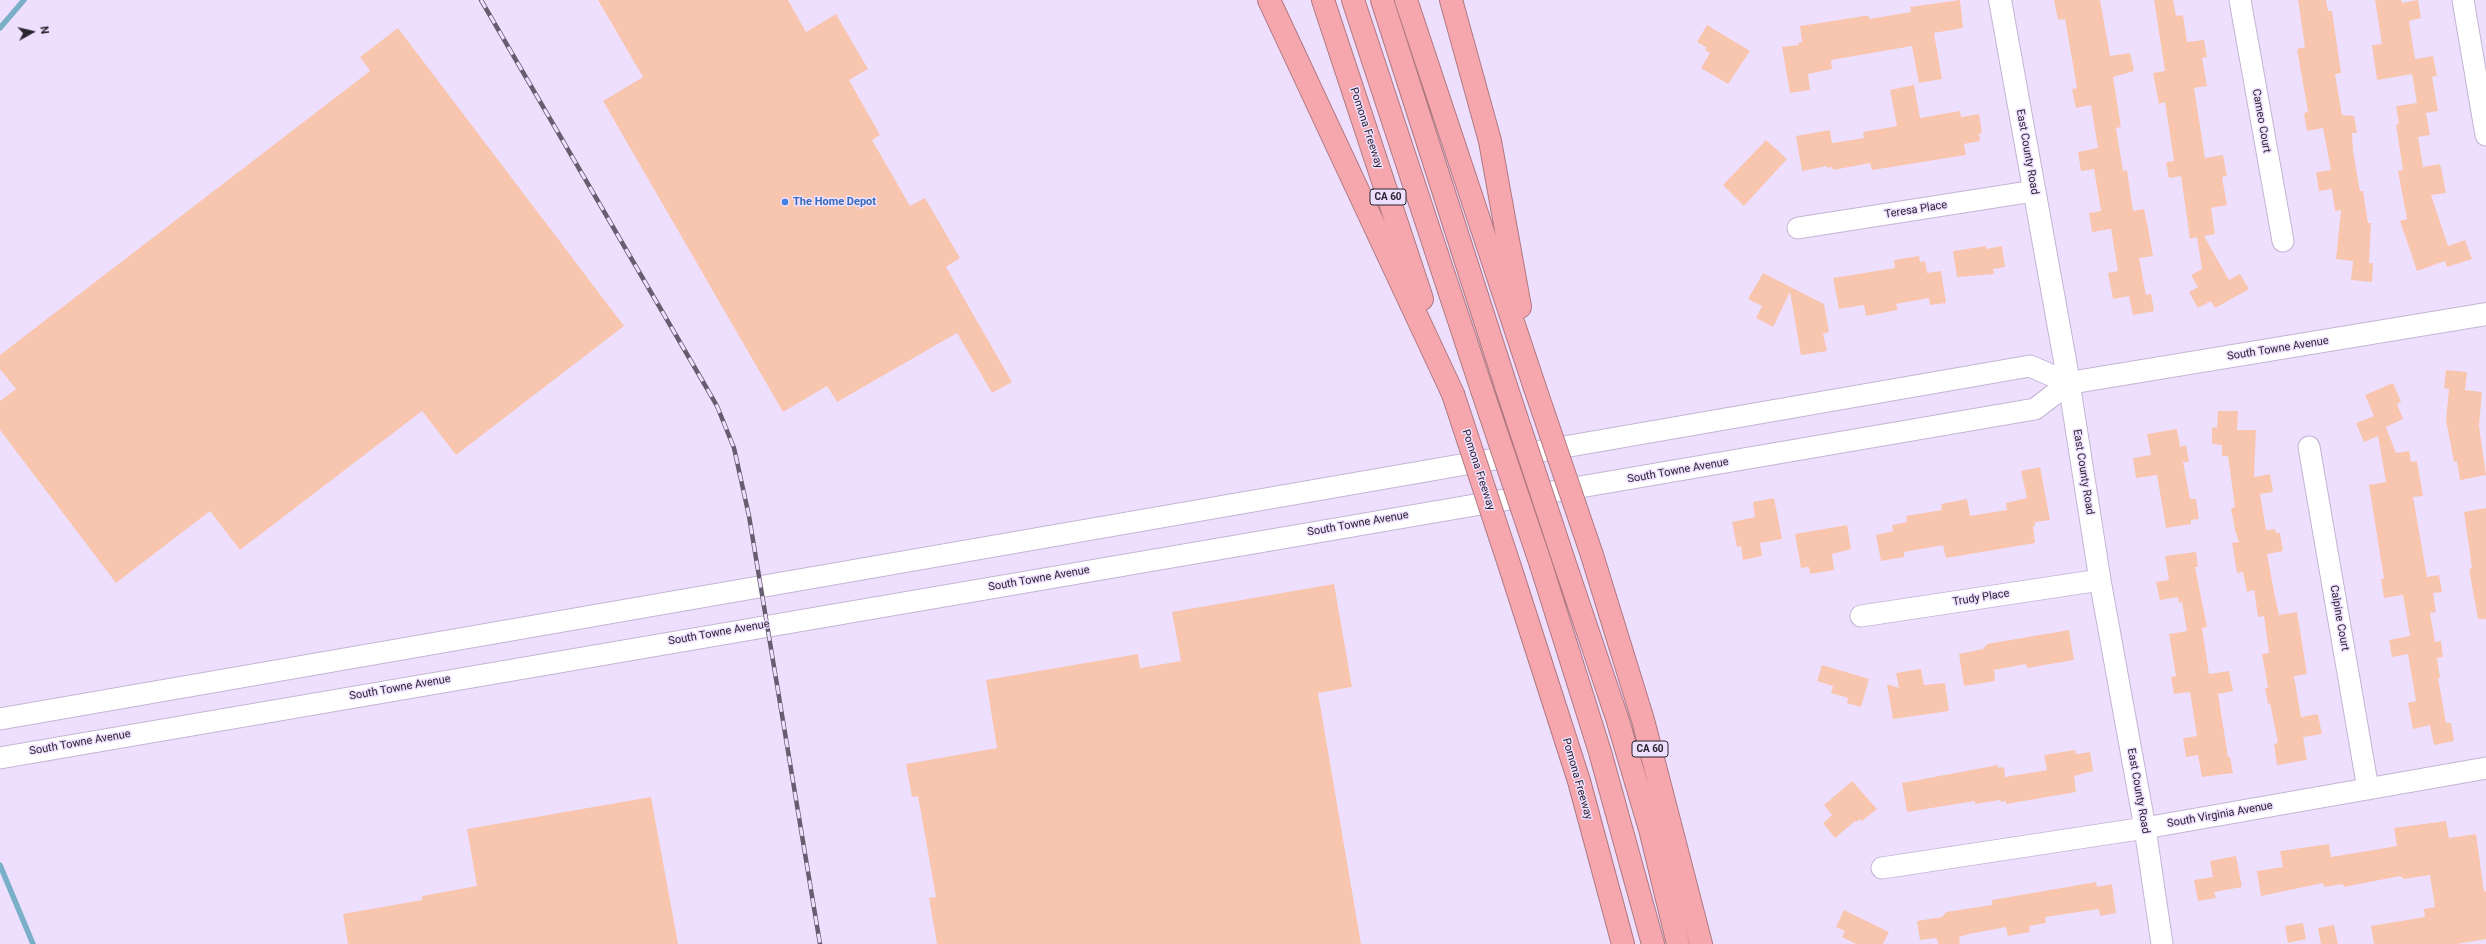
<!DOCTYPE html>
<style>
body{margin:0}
#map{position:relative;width:2486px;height:944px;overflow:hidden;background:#eedfff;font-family:Roboto,sans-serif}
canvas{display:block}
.north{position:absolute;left:12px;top:12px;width:40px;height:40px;-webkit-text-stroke:3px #eedfff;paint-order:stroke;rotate:82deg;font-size:11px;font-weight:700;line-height:16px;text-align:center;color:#2a2430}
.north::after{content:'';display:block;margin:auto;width:14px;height:18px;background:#2a2430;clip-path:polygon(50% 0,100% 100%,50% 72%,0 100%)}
</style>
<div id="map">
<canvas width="2486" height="944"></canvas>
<div class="north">N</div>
</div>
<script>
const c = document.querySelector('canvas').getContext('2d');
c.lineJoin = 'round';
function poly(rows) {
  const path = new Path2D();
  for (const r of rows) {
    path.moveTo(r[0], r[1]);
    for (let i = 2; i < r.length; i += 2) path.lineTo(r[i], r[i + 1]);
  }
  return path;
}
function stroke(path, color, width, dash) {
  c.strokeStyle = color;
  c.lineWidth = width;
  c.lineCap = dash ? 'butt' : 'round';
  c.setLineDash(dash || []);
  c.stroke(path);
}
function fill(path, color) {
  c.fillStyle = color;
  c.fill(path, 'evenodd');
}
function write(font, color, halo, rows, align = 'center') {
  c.font = font + ' Roboto,sans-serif';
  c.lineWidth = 3;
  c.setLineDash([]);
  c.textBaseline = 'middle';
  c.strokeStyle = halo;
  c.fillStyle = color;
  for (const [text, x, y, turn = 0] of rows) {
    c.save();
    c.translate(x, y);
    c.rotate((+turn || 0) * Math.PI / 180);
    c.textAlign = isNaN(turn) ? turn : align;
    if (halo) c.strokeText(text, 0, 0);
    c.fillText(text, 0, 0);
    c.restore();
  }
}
stroke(poly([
 [0,28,24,0],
 [0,865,33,944]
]), '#7ab0c7', 5.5);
fill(poly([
 [598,0,788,0,806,32,836,14,868,69,849,80,880,135,872,140,910,206,925,198,960,258,946,267,1012,382,992,393,957,333,837,402,827,386,783,412,603,101,643,77],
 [1960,0,1963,28,1934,33,1942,79,1919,83,1912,46,1831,60,1832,69,1808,74,1810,90,1790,93,1782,47,1799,45,1798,43,1802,42,1800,26,1864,16,1869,16,1869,19,1911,12,1910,7],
 [2054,0,2100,0,2110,56,2130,53,2134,71,2113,77,2121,127,2116,128,2123,171,2127,170,2133,211,2144,209,2148,228,2153,256,2139,258,2146,295,2151,294,2154,311,2133,315,2129,296,2113,299,2108,273,2118,271,2111,229,2092,232,2089,213,2101,211,2094,169,2081,171,2078,152,2098,148,2091,105,2076,108,2072,89,2077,88,2065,19,2058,20],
 [2154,0,2173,0,2176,16,2183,15,2187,42,2204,40,2207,57,2202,58,2207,86,2194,88,2205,158,2223,155,2227,176,2222,177,2227,205,2211,208,2215,234,2204,236,2229,280,2240,274,2249,289,2215,308,2211,301,2198,308,2189,292,2198,287,2191,275,2202,269,2197,237,2190,239,2181,176,2169,178,2166,162,2174,161,2171,141,2165,102,2159,104,2153,73,2165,71],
 [2298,0,2326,0,2328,11,2332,11,2341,73,2335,74,2342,115,2354,116,2357,133,2352,133,2353,151,2360,191,2363,191,2368,223,2371,223,2369,263,2373,263,2372,282,2351,280,2353,261,2336,259,2341,210,2335,211,2332,189,2319,191,2316,172,2331,170,2323,128,2307,131,2304,113,2308,112,2297,49,2305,47],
 [2375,0,2401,0,2402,3,2418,0,2421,18,2409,21,2415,59,2433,56,2437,76,2432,77,2438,111,2426,113,2430,135,2418,137,2423,167,2439,164,2441,167,2446,193,2431,195,2448,246,2465,240,2472,259,2447,267,2445,261,2417,271,2400,221,2407,219,2398,171,2403,170,2396,125,2399,124,2396,106,2417,103,2412,74,2377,80,2372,45,2382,44],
 [1707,25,1750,51,1728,84,1701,68,1710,53,1705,50,1707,48,1697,42],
 [398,28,624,326,456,455,422,411,240,550,210,511,116,583,0,430,0,401,16,389,0,369,0,355,370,71,360,57],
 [1914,85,1920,118,1960,111,1961,117,1979,114,1982,133,1979,134,1980,141,1964,144,1966,155,1872,170,1870,163,1833,170,1832,167,1827,168,1827,166,1802,171,1796,136,1830,130,1832,143,1864,138,1863,132,1897,126,1890,90],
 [1766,140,1787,159,1744,206,1723,185],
 [1986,246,1986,249,2002,246,2005,267,1993,269,1994,274,1957,277,1953,251],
 [1919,256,1920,262,1925,261,1927,273,1941,271,1946,303,1930,305,1929,298,1896,304,1898,310,1866,316,1864,305,1839,309,1833,278,1895,268,1894,260],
 [1763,273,1824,304,1829,332,1823,334,1827,351,1801,355,1790,292,1773,327,1756,318,1762,306,1748,299],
 [2446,370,2467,372,2465,390,2482,392,2479,426,2486,475,2460,480,2457,461,2454,462,2446,420,2449,389,2444,388],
 [2393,383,2401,402,2397,404,2403,419,2386,427,2396,453,2409,451,2411,462,2417,461,2423,496,2413,497,2427,577,2439,575,2442,592,2433,593,2436,612,2430,613,2435,642,2441,641,2443,657,2437,658,2440,678,2438,678,2446,723,2451,723,2454,741,2434,745,2430,725,2413,729,2408,703,2416,701,2408,654,2392,657,2389,640,2410,636,2403,595,2384,598,2381,579,2384,579,2369,485,2386,482,2378,436,2364,442,2356,423,2374,416,2365,395],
 [2218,411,2238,411,2237,430,2256,430,2254,477,2270,474,2273,492,2260,494,2266,530,2275,529,2276,533,2280,533,2283,551,2267,554,2275,597,2279,615,2297,612,2307,674,2294,676,2301,717,2318,714,2322,734,2303,737,2307,760,2277,765,2274,744,2278,743,2270,703,2268,704,2265,688,2268,688,2262,654,2269,653,2264,616,2258,617,2254,590,2247,592,2243,572,2237,573,2232,543,2239,542,2235,530,2231,508,2235,507,2228,456,2222,456,2222,445,2212,444,2212,427,2217,428],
 [2177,429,2180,447,2186,445,2189,462,2183,462,2190,499,2196,499,2199,519,2191,520,2191,524,2166,528,2157,475,2136,478,2133,458,2151,455,2147,434],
 [2040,467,2050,520,2035,522,2035,526,2033,526,2035,543,1946,558,1943,545,1904,552,1904,557,1881,561,1876,535,1893,531,1892,525,1907,522,1906,516,1942,510,1941,504,1967,499,1970,516,2007,510,2006,503,2027,498,2021,471],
 [1774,498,1782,539,1760,543,1762,556,1743,560,1741,546,1737,547,1732,522,1755,517,1753,502],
 [2486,508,2486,619,2478,619,2469,569,2472,568,2464,512],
 [1847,525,1851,549,1832,554,1834,570,1810,574,1809,567,1801,568,1795,534],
 [2196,552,2198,567,2195,567,2207,627,2202,628,2209,674,2229,671,2233,691,2218,694,2228,757,2230,757,2233,773,2202,777,2198,755,2186,757,2183,738,2197,736,2190,692,2174,694,2171,677,2176,676,2169,634,2187,631,2182,602,2179,603,2178,597,2160,600,2156,582,2169,580,2165,556],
 [1334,584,1352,687,1318,693,1361,944,937,944,929,898,936,897,918,796,912,797,906,764,997,748,986,680,1138,654,1140,668,1181,661,1172,612],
 [2069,630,2074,660,2027,668,2026,664,1994,670,1995,681,1964,686,1959,654,1983,649,1987,644],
 [1822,665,1869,679,1861,707,1847,703,1848,698,1831,693,1833,686,1817,681],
 [1921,669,1924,685,1945,683,1949,711,1893,719,1887,684,1899,688,1896,673],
 [2075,750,2076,754,2090,752,2093,771,2074,776,2076,792,2006,804,2006,801,2001,802,2000,800,1975,804,1975,801,1907,812,1902,783,1998,765,1998,768,2004,767,2005,777,2047,770,2044,755],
 [1852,781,1877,809,1862,821,1860,819,1856,822,1855,821,1835,838,1823,823,1832,815,1824,805],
 [651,797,678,944,348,944,343,914,422,900,422,896,477,886,467,829],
 [2446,821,2449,838,2476,834,2484,892,2486,891,2486,939,2457,944,2374,944,2371,926,2425,917,2424,909,2435,907,2430,875,2404,879,2400,876,2344,887,2343,884,2324,887,2323,883,2261,896,2257,871,2283,867,2280,851,2329,844,2331,857,2397,846,2394,828],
 [2236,856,2242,887,2214,892,2216,898,2198,901,2194,880,2213,877,2210,861],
 [2096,882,2097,887,2112,884,2116,913,2100,916,2099,909,2045,917,2046,923,2029,926,2030,932,2008,936,2006,927,1969,934,1959,937,1960,944,1939,944,1936,938,1920,940,1917,921,1942,917,1946,912,1992,905,1992,900],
 [1844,910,1889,932,1883,944,1856,944,1842,937,1845,931,1836,927],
 [2303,923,2306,939,2288,943,2285,926],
 [2334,925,2338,944,2321,944,2318,928]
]), '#f8c6af');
const street = poly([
 [2240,0,2283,241],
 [2463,0,2486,135],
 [1798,228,2034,191],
 [2069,383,2100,580,2145,828,2162,944],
 [2309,447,2368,789],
 [1861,616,2100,580],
 [0,719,2030,366,2069,383],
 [0,758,2035,409,2069,383],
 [1882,868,2145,828,2486,768]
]);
const secondary = poly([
 [2000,0,2069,383,2486,314]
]);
const highway = poly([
 [1269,0,1453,394],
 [1323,0,1422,299],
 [1353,0,1482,390],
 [1382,0,1506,386],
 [1406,0,1534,385],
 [1451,0,1490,141,1520,307],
 [1592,555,1643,720,1701,944],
 [1564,561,1617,718,1650,829,1678,944],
 [1541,565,1600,752,1653,944],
 [1511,570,1579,781,1623,944]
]);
stroke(street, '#c4b5d3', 23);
stroke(secondary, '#c4b5d3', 24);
stroke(highway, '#af7981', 24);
stroke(street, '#fff', 21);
stroke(secondary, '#fff', 22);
stroke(highway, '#f6a7ad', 22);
const rail = poly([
 [481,0,702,380,717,406,734,448,749,516,820,944]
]);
stroke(rail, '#665d6f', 4.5);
stroke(rail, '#eedfff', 3, [9]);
const highwayBridge = poly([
 [1534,385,1592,555],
 [1506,386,1564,561],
 [1482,390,1541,565],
 [1453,394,1511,570]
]);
stroke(highwayBridge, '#af7981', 24, []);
stroke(highwayBridge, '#f6a7ad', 22);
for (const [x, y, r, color] of [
 [785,202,4,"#3f7fe0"]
]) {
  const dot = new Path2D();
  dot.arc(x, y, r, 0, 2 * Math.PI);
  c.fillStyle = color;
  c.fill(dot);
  stroke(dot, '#eedfff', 1.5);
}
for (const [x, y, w] of [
 [1388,197,36],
 [1650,749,36]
]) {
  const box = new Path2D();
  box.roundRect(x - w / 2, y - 8, w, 16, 3);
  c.fillStyle = '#eedfff';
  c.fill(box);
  stroke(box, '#2a2430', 1);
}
write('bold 10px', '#2a2430', null, [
 ["CA 60",1388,197],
 ["CA 60",1650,749]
]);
write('11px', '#2a2430', '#eedfff', [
 ["Cameo Court",2261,121,80],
 ["Pomona Freeway",1366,128,72],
 ["East County Road",2027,152,80],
 ["Teresa Place",1916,210,-9],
 ["South Towne Avenue",2278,349,-9],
 ["Pomona Freeway",1478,470,72],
 ["South Towne Avenue",1678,471,-10],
 ["East County Road",2083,472,81],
 ["South Towne Avenue",1358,524,-10],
 ["South Towne Avenue",1039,579,-10],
 ["Trudy Place",1981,598,-9],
 ["Calpine Court",2339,618,80],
 ["South Towne Avenue",719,633,-10],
 ["South Towne Avenue",400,688,-10],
 ["South Towne Avenue",80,743,-10],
 ["Pomona Freeway",1577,779,74],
 ["East County Road",2138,791,80],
 ["South Virginia Avenue",2220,815,-10]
]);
write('bold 11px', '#366cbe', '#eedfff', [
 ["The Home Depot",793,202]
], 'left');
</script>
